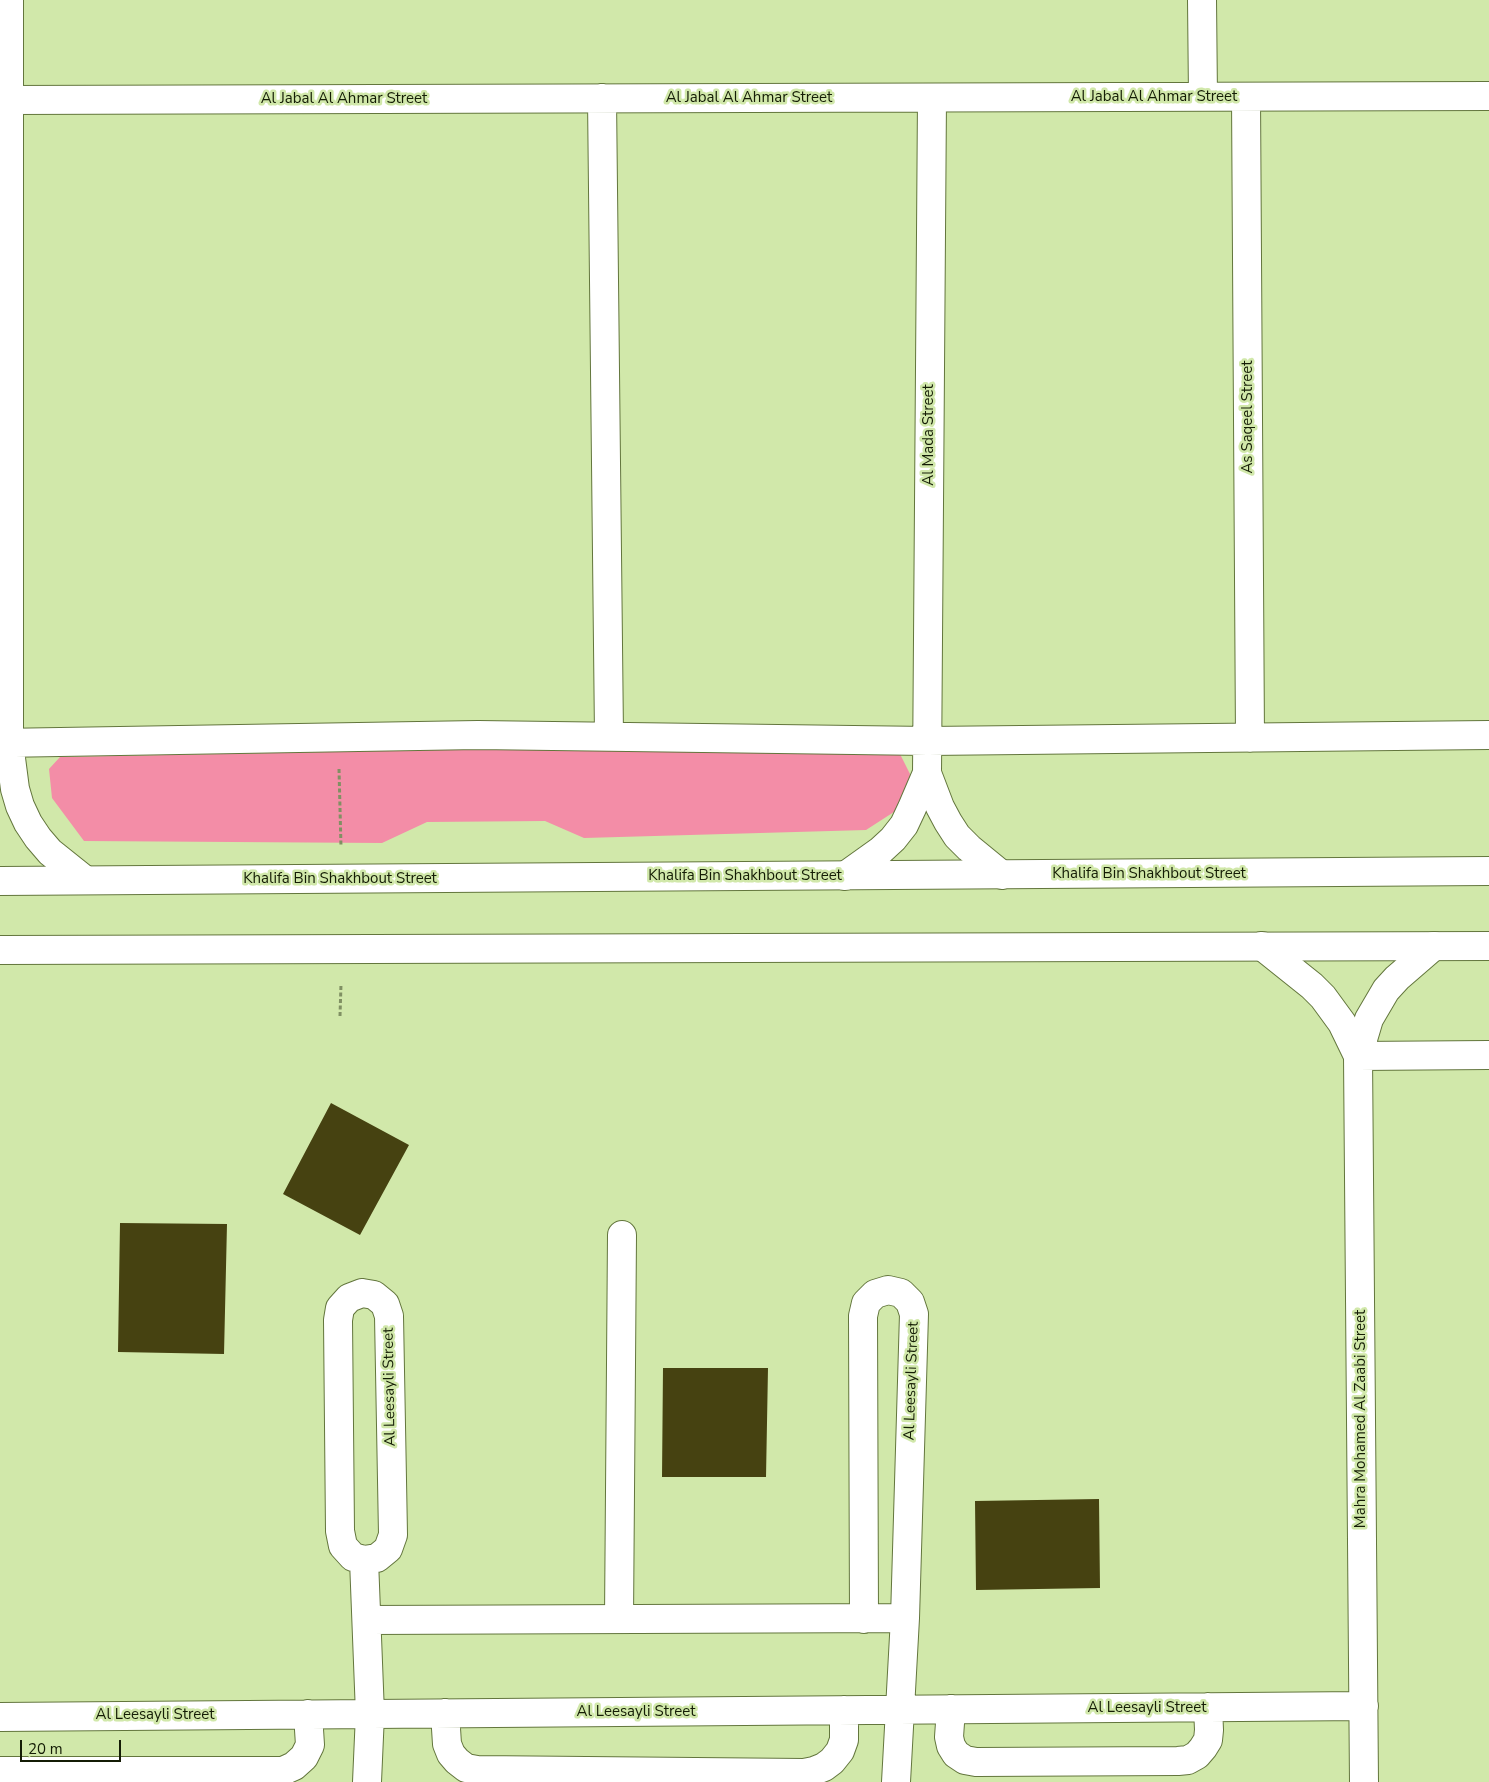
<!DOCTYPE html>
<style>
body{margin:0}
#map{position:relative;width:1489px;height:1782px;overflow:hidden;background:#d1e8aa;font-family:"Nunito Sans",sans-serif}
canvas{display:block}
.scale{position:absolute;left:20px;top:1740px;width:101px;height:22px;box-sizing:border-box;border:2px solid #141c05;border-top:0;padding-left:6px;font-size:15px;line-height:18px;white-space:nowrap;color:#141c05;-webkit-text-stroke:4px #d1e8aa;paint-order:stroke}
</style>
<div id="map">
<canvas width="1489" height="1782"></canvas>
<div class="scale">20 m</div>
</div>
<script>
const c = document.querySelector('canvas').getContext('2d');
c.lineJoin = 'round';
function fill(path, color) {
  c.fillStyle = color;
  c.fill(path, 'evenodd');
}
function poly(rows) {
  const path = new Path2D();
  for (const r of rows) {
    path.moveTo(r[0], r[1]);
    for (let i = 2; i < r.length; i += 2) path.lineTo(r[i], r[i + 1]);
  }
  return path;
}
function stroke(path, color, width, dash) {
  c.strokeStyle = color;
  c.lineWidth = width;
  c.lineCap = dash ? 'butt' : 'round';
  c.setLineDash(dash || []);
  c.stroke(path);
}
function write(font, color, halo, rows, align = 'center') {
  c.font = font + ' "Nunito Sans",sans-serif';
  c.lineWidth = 5;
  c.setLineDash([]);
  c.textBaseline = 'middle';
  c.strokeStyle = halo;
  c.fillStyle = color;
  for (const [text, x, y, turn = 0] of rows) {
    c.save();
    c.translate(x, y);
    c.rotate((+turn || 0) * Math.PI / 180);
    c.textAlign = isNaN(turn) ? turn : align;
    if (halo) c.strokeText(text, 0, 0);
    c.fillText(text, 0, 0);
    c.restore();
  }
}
fill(poly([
 [596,747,897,748,914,782,897,810,866,830,584,838,545,821,427,822,382,843,84,841,52,798,49,769,60,757]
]), '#f38da7');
fill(poly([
 [331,1103,409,1145,360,1235,283,1194],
 [120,1223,227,1224,224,1354,118,1352],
 [663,1368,768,1368,766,1477,662,1477],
 [1099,1499,1100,1588,976,1590,975,1501]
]), '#464211');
const minor = poly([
 [9,0,9,743,15,789,20,806,28,823,38,838,50,852,85,880],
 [1202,0,1203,97],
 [1246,97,1250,738],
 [602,98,609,736],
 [932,98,927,773,940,807,948,822,957,836,969,848,1002,875],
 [9,100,1489,96],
 [0,743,478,735,928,741,1489,735],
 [845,876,880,851,893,839,904,825,912,808,927,773],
 [1262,946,1312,986,1323,997,1342,1023,1358,1056],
 [1358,1056,1489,1055],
 [362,1293,374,1295,385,1304,389,1316,393,1535,388,1549,377,1558,364,1560,353,1557,343,1546,340,1531,338,1320,340,1308,349,1298,362,1293],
 [364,1560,370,1714,367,1782],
 [619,1619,622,1235],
 [864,1619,863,1316,866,1303,875,1294,888,1290,901,1293,910,1302,914,1314,905,1618,896,1782],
 [367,1620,905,1618],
 [951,1709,949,1737,951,1746,956,1754,965,1760,976,1762,1178,1761,1188,1760,1197,1755,1203,1748,1208,1740,1209,1730,1208,1707],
 [445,1713,447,1744,451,1754,457,1761,466,1768,477,1770,804,1773,814,1771,824,1767,832,1761,840,1751,844,1740,844,1710],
 [0,1717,1364,1706],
 [0,1771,283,1771,294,1766,304,1757,310,1745,308,1714],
 [1364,1782,1358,1056,1369,1019,1386,990,1397,978,1434,946]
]);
const major = poly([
 [0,881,1489,871],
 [0,950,1489,946]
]);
stroke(minor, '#63763d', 30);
stroke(major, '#63763d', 30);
stroke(poly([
 [339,769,341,847],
 [340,1016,341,984]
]), '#809063', 3, [4, 2.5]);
stroke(minor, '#fff', 28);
stroke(major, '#fff', 28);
write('15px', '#141c05', '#d1e8aa', [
 ["Al Jabal Al Ahmar Street",1154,97],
 ["Al Jabal Al Ahmar Street",749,98],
 ["Al Jabal Al Ahmar Street",344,99],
 ["As Saqeel Street",1248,417,-90],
 ["Al Mada Street",929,435,-90],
 ["Khalifa Bin Shakhbout Street",1149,874],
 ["Khalifa Bin Shakhbout Street",745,876],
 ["Khalifa Bin Shakhbout Street",340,879],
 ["Al Leesayli Street",912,1381,-88],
 ["Al Leesayli Street",390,1387,-91],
 ["Mahra Mohamed Al Zaabi Street",1361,1419,-90],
 ["Al Leesayli Street",1147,1708],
 ["Al Leesayli Street",636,1712],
 ["Al Leesayli Street",155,1715]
]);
</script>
